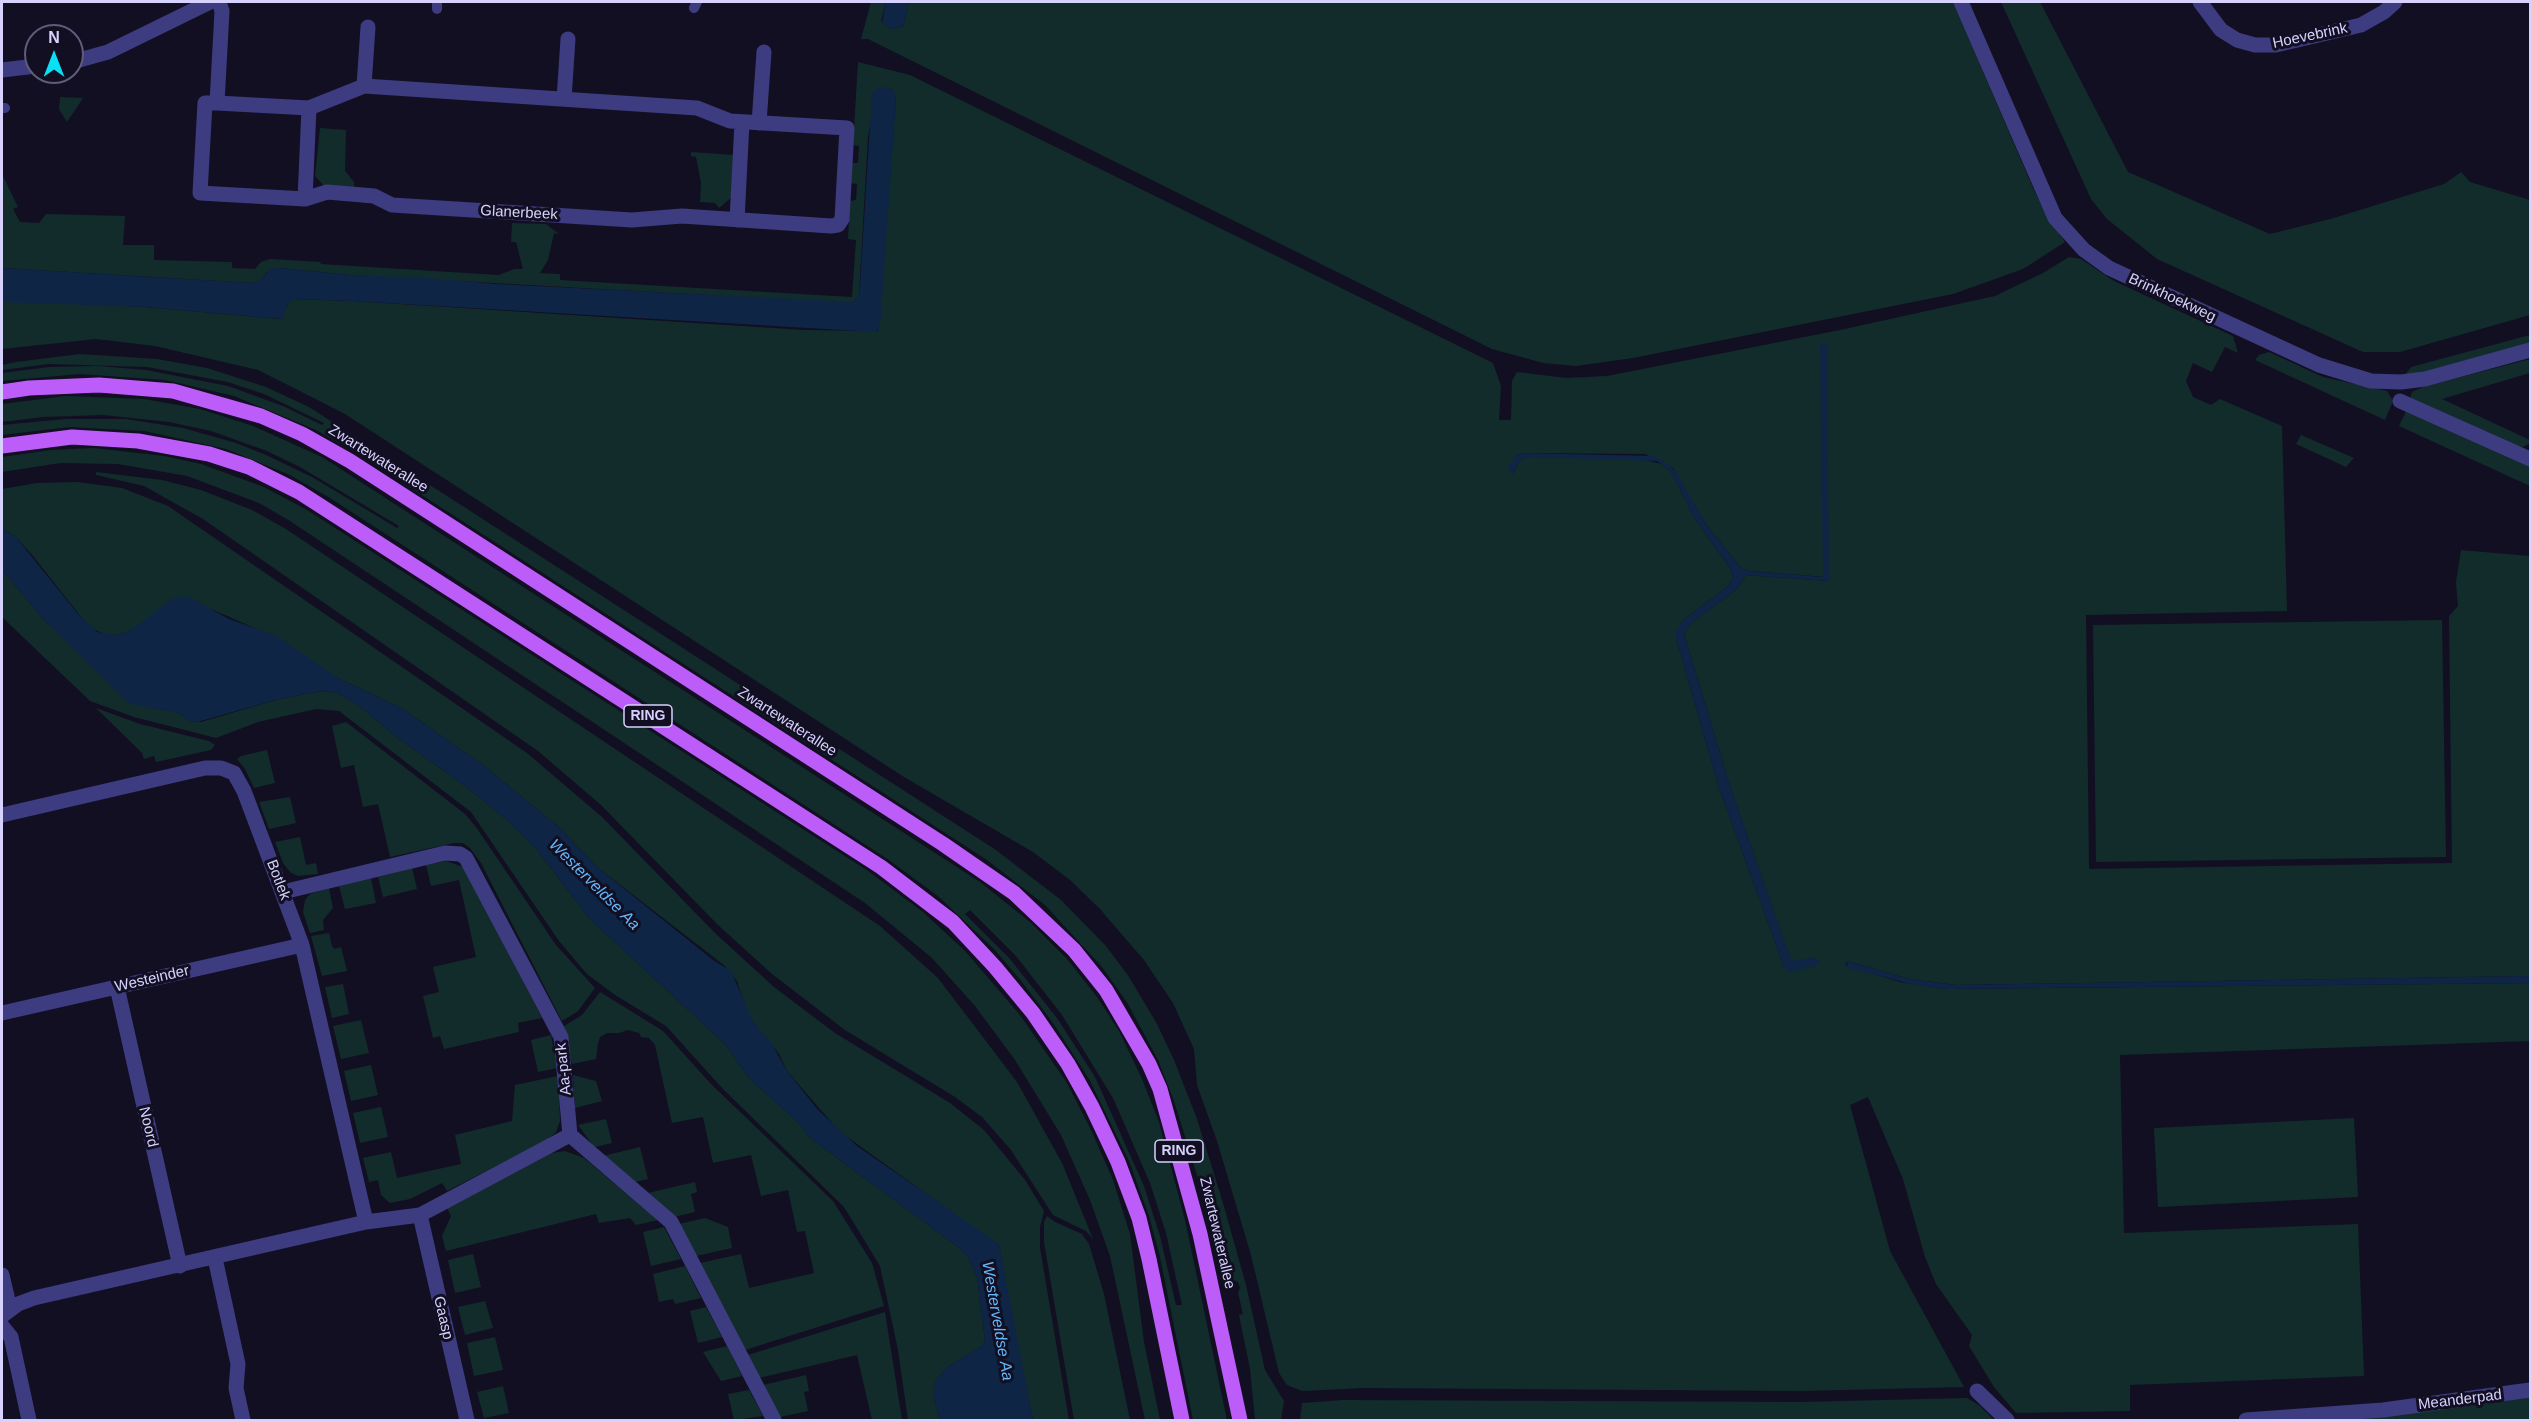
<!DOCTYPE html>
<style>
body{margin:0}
#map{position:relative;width:2532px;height:1422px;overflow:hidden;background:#120f23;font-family:Helvetica,sans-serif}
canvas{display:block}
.frame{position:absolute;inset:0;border:3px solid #d6d2fd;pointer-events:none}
.north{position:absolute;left:24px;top:24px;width:60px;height:60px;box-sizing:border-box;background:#120f23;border:2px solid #605d7a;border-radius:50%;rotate:0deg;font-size:16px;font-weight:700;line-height:24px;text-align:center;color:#d6d2fd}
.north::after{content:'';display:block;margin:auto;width:21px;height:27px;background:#09e0f3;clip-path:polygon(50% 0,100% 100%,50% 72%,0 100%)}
</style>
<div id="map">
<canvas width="2532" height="1422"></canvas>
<div class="frame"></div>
<div class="north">N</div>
</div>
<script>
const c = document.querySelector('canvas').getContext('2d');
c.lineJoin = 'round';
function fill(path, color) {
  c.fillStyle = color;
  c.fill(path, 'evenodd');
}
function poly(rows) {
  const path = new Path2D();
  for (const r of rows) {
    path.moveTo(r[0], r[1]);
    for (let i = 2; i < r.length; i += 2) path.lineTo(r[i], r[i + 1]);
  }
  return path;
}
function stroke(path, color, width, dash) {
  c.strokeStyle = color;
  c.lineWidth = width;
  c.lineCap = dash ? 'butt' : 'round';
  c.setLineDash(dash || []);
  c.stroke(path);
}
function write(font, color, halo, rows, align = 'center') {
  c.font = font + ' Helvetica,sans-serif';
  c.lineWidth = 6;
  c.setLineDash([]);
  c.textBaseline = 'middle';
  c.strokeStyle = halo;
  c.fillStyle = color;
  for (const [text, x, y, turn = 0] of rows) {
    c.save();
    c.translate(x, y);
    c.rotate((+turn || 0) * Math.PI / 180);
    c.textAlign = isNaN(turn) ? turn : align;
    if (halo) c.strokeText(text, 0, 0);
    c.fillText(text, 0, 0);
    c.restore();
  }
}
fill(poly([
 [871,2,886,2,881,21,892,29,903,27,909,2,1953,2,2033,188,2045,213,2065,242,2023,269,1953,294,1633,358,1576,366,1543,363,1492,349,868,39,861,39],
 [2001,2,2040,2,2128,172,2270,234,2334,218,2444,184,2461,172,2470,182,2530,200,2530,315,2400,352,2363,352,2157,259,2107,219,2091,199],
 [858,62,910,75,1493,363,1501,386,1499,420,1511,420,1512,381,1517,372,1566,378,1607,376,1840,330,1995,296,2043,273,2069,257,2081,259,2114,281,2233,336,2238,353,2225,347,2212,372,2193,363,2186,381,2193,397,2211,405,2220,399,2282,426,2287,611,2086,615,2089,869,2452,863,2449,616,2458,606,2456,582,2461,550,2530,556,2530,976,1956,985,1909,979,1848,961,1845,965,1900,982,1946,989,2530,983,2530,1041,2120,1055,2124,1233,2358,1224,2364,1376,2130,1385,2130,1411,2016,1413,1994,1387,1969,1346,1972,1335,1936,1284,1925,1257,1903,1179,1868,1097,1850,1105,1890,1251,1964,1387,1802,1391,1364,1388,1302,1391,1287,1385,1279,1373,1251,1255,1217,1141,1197,1085,1194,1049,1173,1003,1144,960,1099,908,1070,880,1033,852,904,777,345,414,290,386,258,370,155,346,96,339,2,349,2,302,18,301,145,307,281,319,289,301,294,299,353,301,804,330,878,331,896,98,893,90,888,88,877,88,868,137,859,295,854,302,849,303,350,275,279,268,267,272,261,280,252,283,2,268,2,174,18,207,13,209,20,222,39,223,46,214,125,216,123,245,154,245,154,260,232,262,232,268,255,269,261,262,270,259,320,262,321,264,499,275,514,269,523,269,516,242,511,242,512,223,546,224,559,234,554,233,548,260,540,273,560,274,560,280,852,297,856,240,848,239,850,201,856,200,857,184,851,183,852,163,858,163,859,146,853,145],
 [1523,453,1645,454,1673,468,1705,523,1741,568,1750,571,1825,577,1829,581,1746,575,1737,589,1690,624,1684,634,1731,789,1791,961,1815,958,1784,967,1719,788,1676,638,1682,621,1728,586,1733,577,1730,568,1695,519,1671,472,1661,464,1638,458,1527,457,1519,461,1513,474,1515,456],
 [60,97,83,98,67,122,59,109],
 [320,128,346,130,345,171,354,182,354,189,325,187,315,176],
 [691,152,734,155,732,197,719,208,715,203,700,202,701,183,696,157,691,156],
 [2530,335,2530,343,2423,372,2405,375,2411,367],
 [2269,352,2323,377,2387,391,2393,401,2385,420,2255,360,2259,355],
 [80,354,157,359,207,368,266,387,309,407,996,850,1061,900,1106,946,1129,977,1157,1024,1174,1060,1197,1119,1223,1203,1246,1285,1265,1370,1284,1401,1281,1420,1255,1420,1250,1369,1239,1315,1243,1314,1238,1293,1240,1288,1238,1282,1229,1279,1174,1101,1158,1060,1128,1004,1102,967,1045,905,987,860,360,455,316,430,234,396,165,380,80,374,2,381,2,373,49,367,99,366,146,370,228,386,283,406,322,425,324,423,264,394,228,382,147,367,49,364,2,370,2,365,16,362],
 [2530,359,2530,373,2442,399,2530,440,2530,443,2523,447,2514,446,2410,399,2412,392,2423,387],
 [66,396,144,399,200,409,253,426,322,457,980,882,1030,922,1068,960,1097,997,1119,1031,1142,1079,1159,1122,1185,1220,1227,1420,1193,1420,1160,1257,1149,1216,1129,1161,1089,1079,1053,1023,1022,982,994,949,939,897,889,860,330,498,290,475,226,449,144,431,70,427,2,435,2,425,65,419,126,419,183,428,236,443,266,455,312,477,397,528,399,526,300,467,267,451,211,431,169,422,103,415,43,417,2,422,2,404],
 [970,910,1016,956,1062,1015,1113,1098,1150,1183,1166,1233,1182,1305,1176,1305,1160,1236,1144,1186,1095,1077,1057,1018,1010,959,965,914],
 [2407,409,2530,465,2530,486,2399,426],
 [2301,435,2354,458,2346,467,2296,444],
 [94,448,164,456,201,464,264,487,307,510,868,871,923,912,965,951,1020,1015,1067,1083,1092,1132,1113,1180,1130,1234,1144,1342,1160,1420,1145,1420,1110,1256,1090,1200,1061,1135,1015,1060,975,1006,932,958,865,903,290,521,259,503,187,476,118,464,60,463,2,472,2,457,51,450],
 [96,472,162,480,201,490,252,510,286,529,880,926,938,978,1017,1082,1062,1163,1093,1239,1086,1231,1053,1215,1011,1150,982,1117,955,1097,845,1030,772,974,717,924,601,805,538,751,203,519,144,486,96,475],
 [77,482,122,488,168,506,527,753,602,817,716,934,774,987,835,1033,950,1103,984,1130,1025,1180,1044,1211,1040,1227,1040,1248,1069,1420,1033,1420,1001,1268,1000,1247,839,1131,787,1071,779,1054,753,1022,746,1009,737,981,725,966,597,867,561,829,483,765,403,709,338,678,250,626,211,609,146,622,130,631,116,635,106,635,89,627,33,556,15,536,2,529,2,489,37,483],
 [2,570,47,623,155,708,179,713,190,721,201,722,279,699,321,691,337,693,358,705,398,738,468,788,507,820,537,850,590,919,724,1043,751,1080,798,1122,810,1138,961,1249,969,1259,977,1277,985,1340,982,1346,947,1367,935,1382,934,1399,940,1420,908,1420,898,1350,880,1266,844,1207,723,1089,666,1026,615,995,587,974,559,941,471,812,339,711,316,709,258,722,216,738,134,717,90,701,2,617],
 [2442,620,2446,857,2096,862,2093,625],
 [96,708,140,724,209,741,215,745,211,750,156,762,154,756,144,759,142,753],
 [346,722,465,814,476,827,556,945,595,988,578,1011,562,1021,481,863,470,848,463,843,454,843,390,857,378,804,363,807,354,765,341,768,332,726],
 [267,750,275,783,254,788,245,769,237,759,241,756],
 [290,797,296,823,269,829,259,802],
 [300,837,306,865,316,863,318,874,298,876,290,872,283,863,275,842],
 [446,861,463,867,542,1018,518,1023,519,1032,444,1049,440,1036,433,1038,423,996,439,992,433,967,476,957,459,880,431,886,426,865],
 [412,868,417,889,383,897,378,877],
 [371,878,376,903,345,909,339,886],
 [329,888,333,908,323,920,324,930,310,933,303,912,305,900,310,894],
 [329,933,332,946,334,949,341,947,347,971,322,976,311,936],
 [343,984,349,1014,332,1018,325,987],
 [600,992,663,1031,712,1085,833,1201,872,1263,884,1306,745,1350,700,1263,741,1254,749,1288,814,1273,805,1231,797,1232,788,1190,761,1196,751,1155,713,1163,703,1117,672,1123,655,1045,649,1038,641,1037,639,1033,628,1030,619,1033,607,1033,600,1037,598,1043,596,1059,572,1064,564,1026,582,1015],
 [361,1020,369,1053,341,1059,333,1026],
 [551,1035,557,1068,538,1072,531,1040],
 [371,1065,378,1095,351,1101,344,1071],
 [573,1075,596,1081,602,1101,575,1108],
 [558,1076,560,1121,556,1132,547,1140,447,1191,442,1183,410,1199,390,1203,381,1195,378,1180,369,1182,363,1158,391,1152,397,1178,461,1164,455,1135,512,1121,515,1085],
 [381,1107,388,1137,360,1143,353,1113],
 [2354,1118,2358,1197,2158,1207,2154,1128],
 [606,1119,612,1143,594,1147,578,1125],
 [640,1147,648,1179,635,1182,603,1156],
 [565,1151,584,1158,658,1220,636,1225,630,1218,599,1223,596,1214,446,1251,442,1236,451,1216,447,1208,552,1153],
 [695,1182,697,1192,691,1194,695,1212,674,1217,648,1193],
 [1047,1216,1055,1222,1082,1234,1089,1244,1104,1294,1130,1420,1074,1420,1044,1242,1044,1222],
 [705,1218,728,1227,732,1248,696,1256,679,1224],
 [664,1227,681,1259,651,1266,643,1232],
 [473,1254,481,1287,455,1293,448,1260],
 [685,1266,701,1298,675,1304,673,1299,659,1302,653,1274],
 [485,1301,493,1328,465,1335,458,1307],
 [706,1307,722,1337,698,1343,690,1311],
 [885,1312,902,1420,872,1420,857,1355,759,1378,748,1355],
 [495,1337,503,1370,474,1376,467,1343],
 [727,1346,742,1376,721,1381,703,1352],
 [806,1375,809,1391,804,1392,808,1411,780,1417,763,1385],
 [503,1386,509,1413,484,1418,477,1392],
 [749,1390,763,1416,734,1420,728,1394],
 [2530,1396,2530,1420,2335,1420],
 [1967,1398,1980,1406,1994,1420,1300,1420,1302,1403,1343,1400,1801,1402]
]), '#122c2b');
fill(poly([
 [886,2,909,2,903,27,892,29,882,23],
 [886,87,894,91,896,98,880,326,876,332,353,301,294,299,288,303,282,319,145,307,2,302,2,268,252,283,261,280,270,269,279,268,350,275,429,278,495,284,854,302,859,295,860,285,872,93,877,88],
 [1825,343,1827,345,1829,581,1746,575,1737,589,1690,624,1684,634,1731,789,1791,960,1815,958,1820,961,1816,966,1790,972,1784,967,1719,788,1676,638,1676,631,1682,621,1728,586,1733,577,1730,568,1695,519,1671,472,1657,461,1527,457,1519,461,1513,474,1508,468,1515,456,1523,453,1653,456,1668,464,1677,473,1705,523,1741,568,1750,571,1823,577,1820,344],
 [2,529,15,536,78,614,97,632,116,635,130,631,172,599,187,596,229,619,277,636,338,678,403,709,483,765,561,829,597,867,713,960,731,971,753,1022,771,1043,787,1071,817,1109,857,1146,999,1244,1033,1420,940,1420,934,1399,935,1382,947,1367,982,1346,985,1340,977,1277,969,1259,961,1249,810,1138,798,1122,751,1080,724,1043,590,919,537,850,507,820,468,788,398,738,358,705,337,693,321,691,279,699,197,722,190,721,179,713,130,704,47,623,2,570],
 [1848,961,1909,979,1956,985,2530,976,2530,983,1946,989,1915,985,1846,967]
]), '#0f2546');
stroke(poly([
 [694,8,697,2],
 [437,9,437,2],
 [2,108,5,108]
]), '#3d3c80', 10);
stroke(poly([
 [2200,2,2221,30,2237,40,2255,45,2276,45,2361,25,2384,12,2395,2],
 [72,62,108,52,210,2],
 [2,70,36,66],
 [364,86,368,27],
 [564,99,568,39],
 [217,103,205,103,200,193,305,199,327,192,374,196,392,205,632,220,682,216,831,226,838,225,842,219,847,128,730,121,697,108,364,86,309,108,217,103,222,11,219,2],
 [759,123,764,52],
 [305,199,309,108],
 [737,220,742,122],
 [2400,401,2530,459],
 [2,815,205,768,221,768,234,773,244,791,302,945,366,1222],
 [283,892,445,853,460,854,466,858,561,1037,570,1135,671,1222,774,1420],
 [117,987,180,1266],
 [2,1013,302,945],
 [420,1215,467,1420],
 [215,1258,238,1364,236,1388,243,1420],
 [2,1275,10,1309],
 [2,1316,18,1304,34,1298,366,1222,420,1215,570,1135],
 [2,1326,11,1337,29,1420],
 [1977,1391,2007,1420],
 [2246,1420,2383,1410,2530,1390]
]), '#3d3c80', 15);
stroke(poly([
 [1961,2,2055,218,2084,250,2109,268,2319,365,2371,381,2401,382,2425,379,2530,350]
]), '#3d3c80', 15);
stroke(poly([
 [2,392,29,388,99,385,173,391,261,416,302,434,350,461,943,844,1014,893,1074,950,1106,990,1149,1064,1160,1089,1200,1234,1240,1420],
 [2,446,72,437,138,441,209,454,249,467,299,492,881,867,953,922,995,967,1033,1013,1068,1064,1092,1107,1118,1162,1139,1218,1149,1259,1182,1420]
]), '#bc5df9', 15);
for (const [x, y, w] of [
 [648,716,48],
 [1179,1151,48]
]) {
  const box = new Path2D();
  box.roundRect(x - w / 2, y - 11, w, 22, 4.5);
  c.fillStyle = '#120f23';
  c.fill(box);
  stroke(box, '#d6d2fd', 1.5);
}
write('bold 14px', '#d6d2fd', null, [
 ["RING",648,716],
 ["RING",1179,1151]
]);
write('15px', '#d6d2fd', '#120f23', [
 ["Hoevebrink",2310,36,-12],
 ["Glanerbeek",519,213,3],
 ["Brinkhoekweg",2172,298,25],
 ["Zwartewaterallee",378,459,32],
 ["Zwartewaterallee",787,722,33],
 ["Botlek",278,880,69],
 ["Westeinder",152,979,-13],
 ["Aa-park",564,1069,-96],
 ["Noord",148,1127,77],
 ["Zwartewaterallee",1217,1233,77],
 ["Gaasp",443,1318,77],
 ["Meanderpad",2460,1400,-7]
]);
write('italic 16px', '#64b7f9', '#120f23', [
 ["Westerveldse Aa",594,885,45],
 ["Westerveldse Aa",997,1321,80]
]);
</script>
